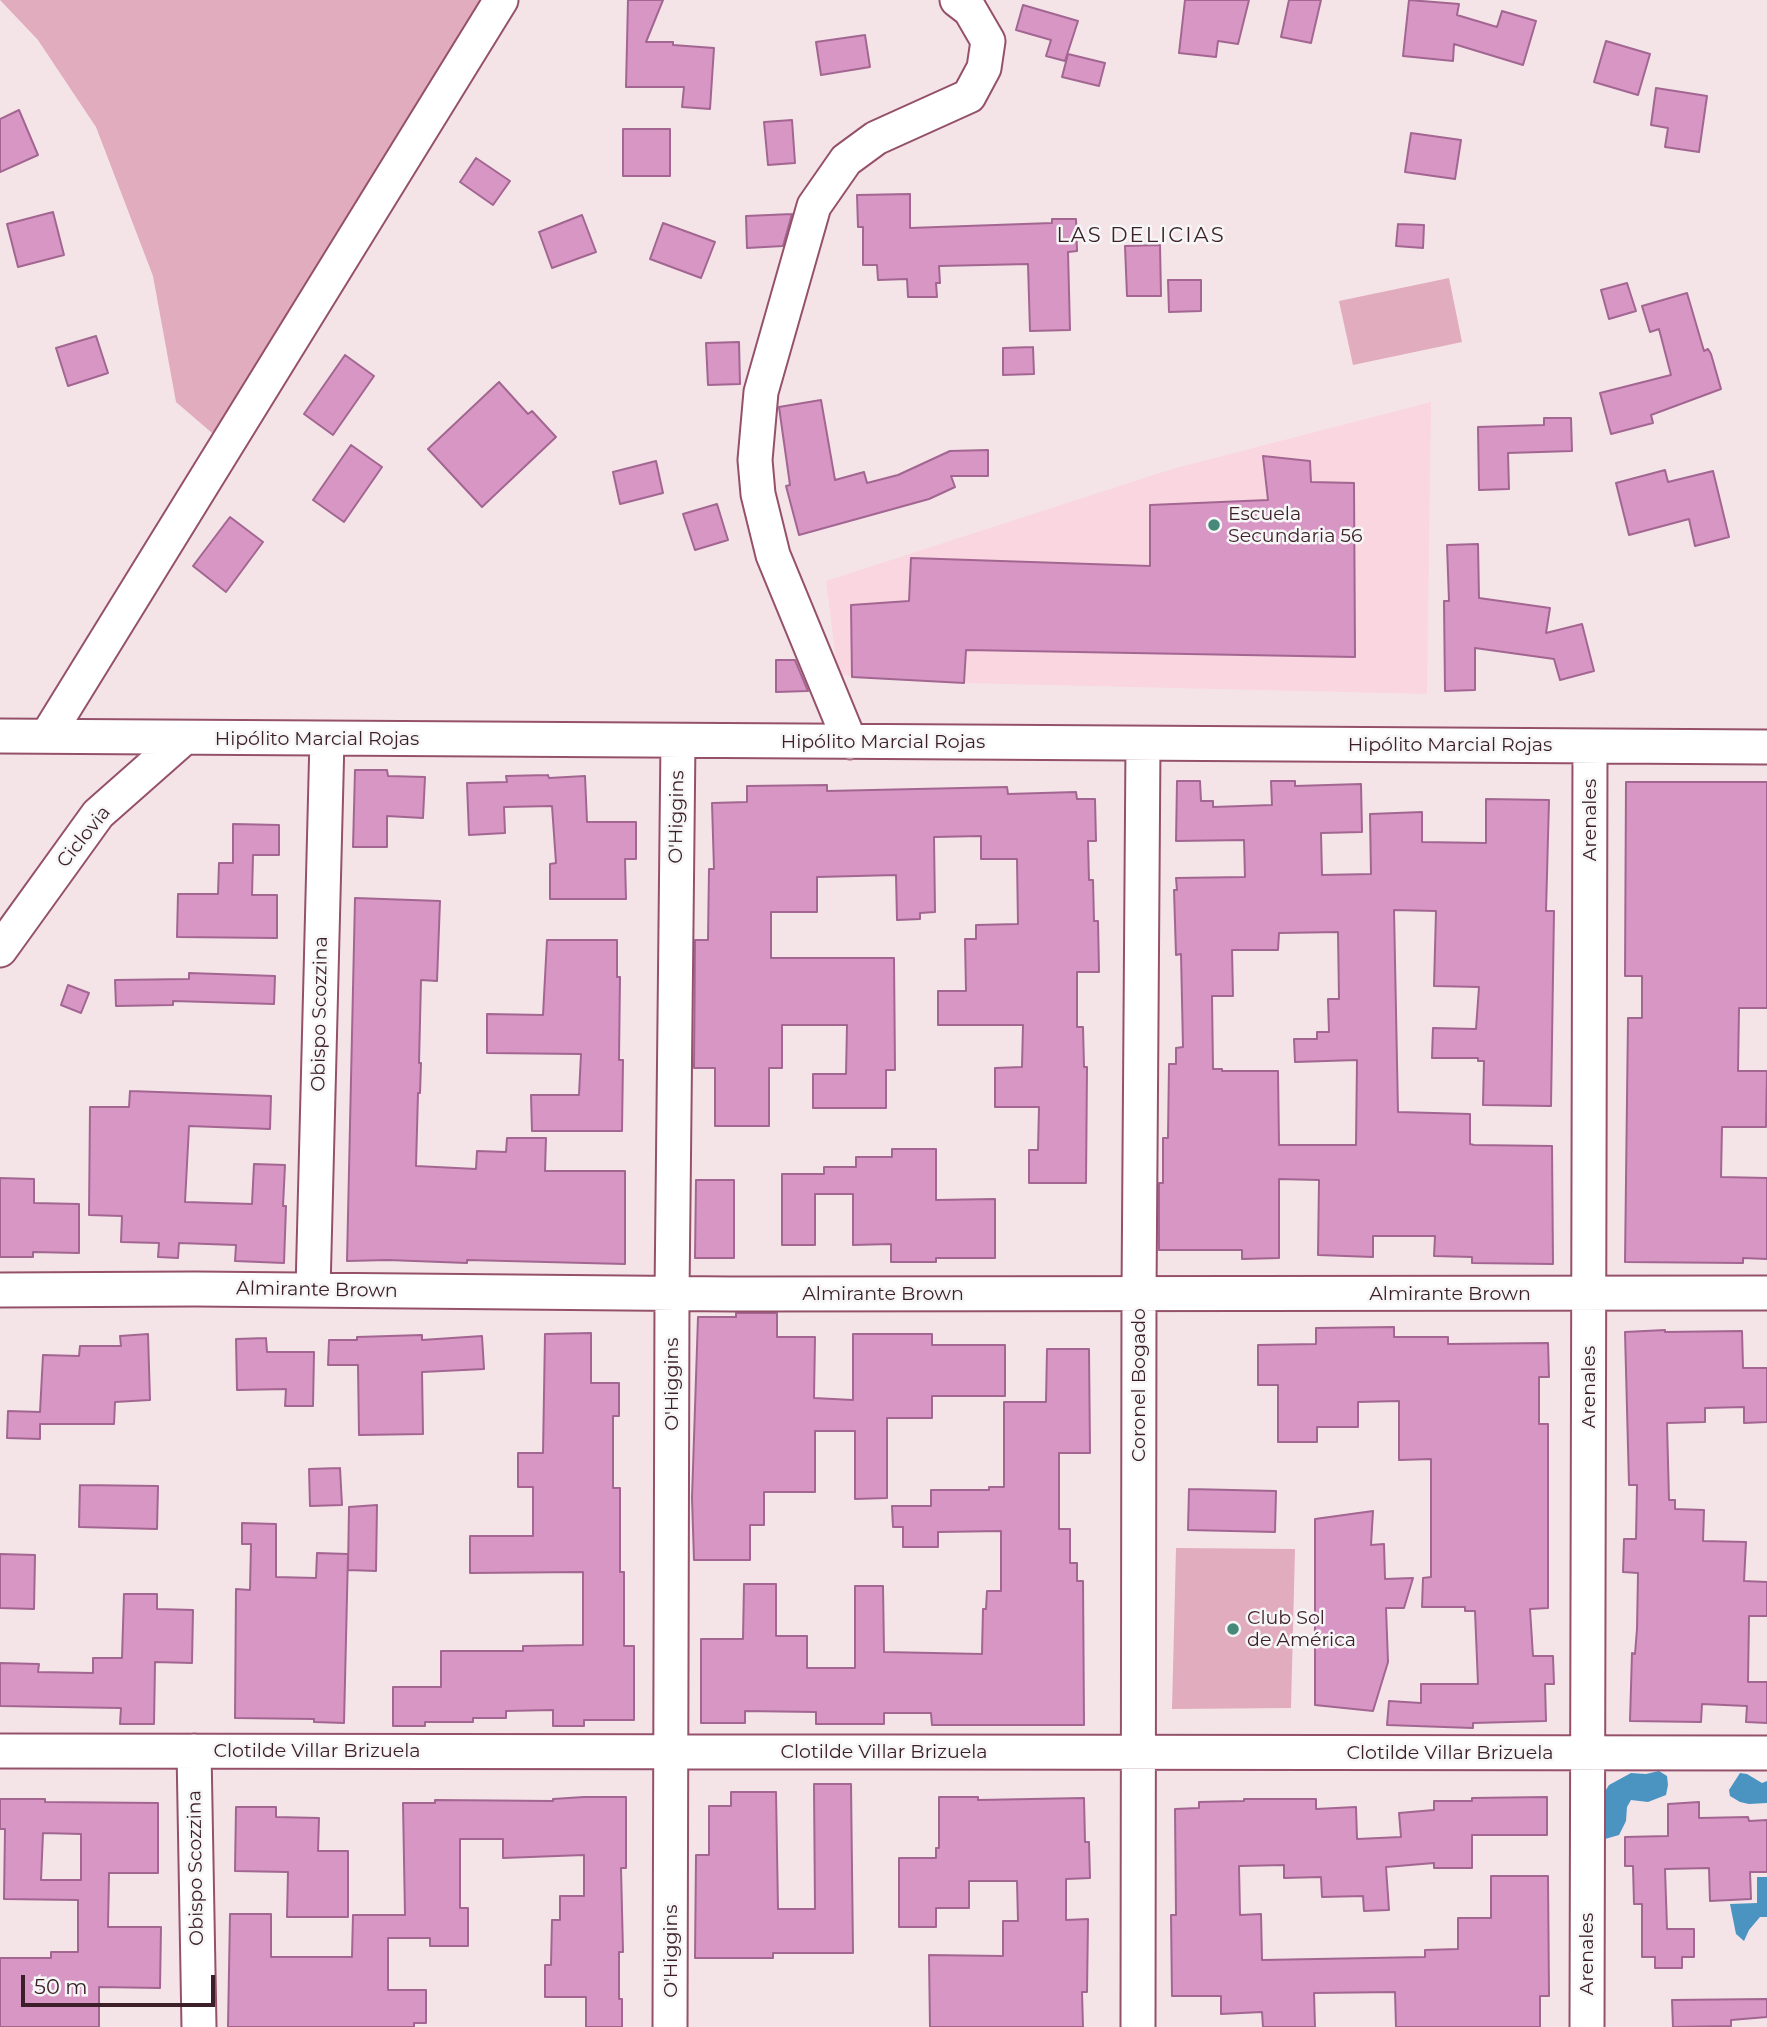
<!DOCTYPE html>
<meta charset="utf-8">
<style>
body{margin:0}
#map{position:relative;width:1767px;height:2027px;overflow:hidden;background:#f4e4e8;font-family:Montserrat,sans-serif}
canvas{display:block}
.scale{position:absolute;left:21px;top:1975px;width:194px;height:32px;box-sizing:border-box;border:4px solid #3c1f29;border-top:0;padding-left:9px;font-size:21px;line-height:24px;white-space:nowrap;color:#3c1f29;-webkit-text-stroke:5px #f6f6f6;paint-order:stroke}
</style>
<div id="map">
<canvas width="1767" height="2027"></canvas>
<div class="scale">50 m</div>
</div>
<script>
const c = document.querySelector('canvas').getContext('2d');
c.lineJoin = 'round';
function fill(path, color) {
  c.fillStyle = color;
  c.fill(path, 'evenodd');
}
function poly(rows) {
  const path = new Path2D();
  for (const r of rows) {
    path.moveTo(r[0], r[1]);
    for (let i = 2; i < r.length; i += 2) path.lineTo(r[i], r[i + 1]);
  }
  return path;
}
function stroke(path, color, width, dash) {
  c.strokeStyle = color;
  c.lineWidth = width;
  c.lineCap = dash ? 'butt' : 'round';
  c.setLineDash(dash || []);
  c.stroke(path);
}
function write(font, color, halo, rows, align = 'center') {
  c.font = font + ' Montserrat,sans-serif';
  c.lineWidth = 5;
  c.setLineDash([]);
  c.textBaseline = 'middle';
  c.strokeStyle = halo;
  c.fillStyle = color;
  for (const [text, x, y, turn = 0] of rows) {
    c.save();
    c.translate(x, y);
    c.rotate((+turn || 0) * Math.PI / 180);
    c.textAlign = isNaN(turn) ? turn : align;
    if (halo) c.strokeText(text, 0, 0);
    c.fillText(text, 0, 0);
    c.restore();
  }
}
fill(poly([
 [1431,402,1427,694,964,683,838,675,826,581,1172,469]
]), '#fad6e1');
fill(poly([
 [0,0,501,0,226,445,176,402,153,276,96,127,38,40],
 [1449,278,1462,342,1353,365,1339,301],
 [1176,1548,1295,1549,1291,1708,1172,1709]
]), '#e1acbd');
fill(poly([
 [1659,1771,1667,1776,1668,1785,1666,1795,1648,1802,1631,1800,1627,1807,1626,1821,1619,1835,1605,1839,1600,1835,1601,1798,1609,1785,1631,1773,1646,1774],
 [1740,1773,1747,1774,1762,1783,1767,1781,1767,1803,1749,1804,1740,1802,1730,1796,1729,1790],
 [1757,1877,1767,1877,1767,1917,1760,1917,1749,1930,1744,1941,1736,1934,1730,1904,1757,1903]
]), '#4b94c1');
const building = poly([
 [628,0,663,0,646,42,673,42,673,45,714,48,710,109,682,107,684,87,626,87,628,0],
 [1185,0,1249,0,1238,44,1218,41,1216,57,1179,53,1185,0],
 [1289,0,1321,0,1311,43,1281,37,1289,0],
 [1409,0,1459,4,1457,15,1497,27,1502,11,1536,21,1523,65,1454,44,1453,61,1403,56,1409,0],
 [1023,5,1078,21,1065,61,1046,56,1051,40,1016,30,1023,5],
 [865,35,870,67,821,75,816,42,865,35],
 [1606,41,1650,54,1638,95,1594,82,1606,41],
 [1068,54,1105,63,1099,86,1062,77,1068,54],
 [1656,88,1707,96,1699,152,1665,147,1668,128,1651,125,1656,88],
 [19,110,38,155,0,172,0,119,19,110],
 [792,120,795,163,768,165,764,122,792,120],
 [623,129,670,129,670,176,623,176,623,129],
 [1411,133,1461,140,1455,179,1405,172,1411,133],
 [476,158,510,181,493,205,460,182,476,158],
 [910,194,910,228,1052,223,1052,219,1076,219,1077,251,1068,252,1070,330,1030,331,1028,264,939,266,940,283,936,283,937,297,908,297,907,279,878,280,877,265,863,265,863,227,858,227,857,195,910,194],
 [53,212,64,255,18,267,7,224,53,212],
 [792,214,783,246,747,248,746,216,792,214],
 [582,215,596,252,552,268,539,232,582,215],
 [663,223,715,242,701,278,650,259,663,223],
 [1398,224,1424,225,1423,248,1396,246,1398,224],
 [1160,245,1161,296,1127,296,1125,246,1160,245],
 [1168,280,1201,280,1201,311,1169,312,1168,280],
 [1627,283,1636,311,1609,319,1601,290,1627,283],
 [1687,293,1704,351,1708,349,1711,354,1721,389,1651,415,1653,423,1611,434,1600,393,1671,375,1659,329,1650,332,1642,306,1687,293],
 [96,336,108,373,68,386,56,348,96,336],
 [739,342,740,384,708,385,706,343,739,342],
 [1033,347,1034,374,1003,375,1003,348,1033,347],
 [345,355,374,376,333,435,304,414,345,355],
 [499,382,528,414,532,411,556,437,482,507,428,449,499,382],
 [821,400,835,480,864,472,867,483,898,475,950,451,988,450,988,476,951,476,955,487,929,499,799,535,786,486,790,485,779,407,821,400],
 [1544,418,1571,418,1572,451,1508,453,1509,489,1479,490,1478,427,1544,425,1544,418],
 [351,445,382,467,344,522,313,500,351,445],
 [1263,456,1310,461,1311,482,1354,483,1355,657,966,650,964,683,852,677,851,605,909,601,911,558,1150,566,1150,505,1268,500,1263,456],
 [656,461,663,493,620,504,613,472,656,461],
 [1665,470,1668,482,1713,471,1729,537,1695,546,1689,519,1629,535,1616,483,1665,470],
 [717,504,728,540,695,550,683,514,717,504],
 [230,517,263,542,226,592,193,566,230,517],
 [1478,544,1479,598,1550,608,1546,633,1582,624,1594,671,1560,680,1554,659,1475,648,1475,690,1445,691,1444,601,1449,601,1447,545,1478,544],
 [776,660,795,660,808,691,776,692,776,660],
 [355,770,387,770,388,776,425,777,423,818,387,816,387,847,353,847,355,770],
 [548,775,549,778,585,776,587,822,636,822,636,859,625,859,626,899,550,899,550,864,556,863,552,806,504,807,505,833,469,835,467,783,507,782,506,776,548,775],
 [1177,781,1200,781,1201,801,1213,801,1213,807,1272,805,1271,781,1295,781,1295,786,1361,784,1362,832,1321,833,1322,875,1371,874,1370,814,1422,812,1422,842,1486,843,1486,799,1549,800,1546,911,1554,911,1551,1106,1483,1105,1484,1061,1478,1061,1478,1058,1432,1058,1433,1028,1476,1029,1479,987,1434,986,1436,911,1394,910,1398,1112,1470,1114,1470,1144,1474,1145,1552,1146,1553,1264,1472,1263,1472,1257,1434,1256,1435,1236,1373,1236,1373,1257,1318,1255,1319,1180,1279,1179,1279,1258,1242,1259,1242,1250,1159,1250,1159,1183,1163,1183,1163,1138,1168,1138,1169,1064,1176,1064,1176,1048,1183,1047,1181,954,1176,955,1174,890,1177,890,1176,878,1245,877,1244,840,1176,841,1177,781],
 [1338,932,1339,999,1328,999,1329,1032,1317,1032,1317,1039,1294,1039,1295,1062,1357,1060,1356,1145,1279,1145,1278,1071,1222,1071,1222,1069,1213,1069,1212,996,1233,996,1232,950,1278,950,1279,933,1338,932],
 [1626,782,1767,782,1767,1008,1739,1008,1738,1071,1767,1071,1766,1127,1722,1127,1721,1177,1767,1178,1767,1259,1743,1258,1743,1263,1625,1262,1628,1018,1642,1018,1642,976,1625,976,1626,782],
 [827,785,827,791,1007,787,1008,794,1076,792,1077,799,1095,799,1096,841,1088,841,1089,880,1093,880,1094,921,1098,921,1099,972,1077,972,1077,1027,1083,1027,1084,1067,1087,1067,1086,1183,1029,1183,1029,1150,1038,1150,1039,1107,995,1107,995,1068,1022,1067,1023,1025,938,1025,938,991,966,991,965,939,976,939,976,925,1018,924,1017,859,981,859,981,836,934,837,935,912,920,913,920,919,897,920,896,875,817,877,817,912,771,912,771,958,894,958,895,1070,886,1070,886,1108,813,1108,813,1074,846,1074,847,1025,782,1025,782,1068,769,1068,769,1126,715,1126,715,1068,694,1068,695,940,708,940,709,869,714,869,712,803,747,802,747,786,827,785],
 [233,824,279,825,279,855,253,855,252,895,277,895,277,938,177,937,178,894,218,894,219,863,233,863,233,824],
 [355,898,440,901,437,981,421,980,419,1063,421,1063,420,1093,418,1093,416,1166,476,1169,477,1151,506,1152,507,1138,546,1138,545,1171,625,1171,625,1264,467,1260,467,1263,388,1260,347,1261,355,898],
 [547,940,617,940,617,977,620,977,619,1060,623,1060,622,1131,532,1131,531,1095,579,1095,581,1054,487,1053,487,1014,543,1015,547,940],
 [189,973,275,976,274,1004,173,1001,173,1005,116,1006,115,980,189,979,189,973],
 [68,985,89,993,81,1013,61,1005,68,985],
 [130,1091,271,1096,270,1129,189,1126,185,1202,252,1204,254,1164,285,1165,283,1206,286,1206,284,1263,235,1261,236,1245,179,1243,178,1258,158,1257,159,1243,121,1242,122,1216,89,1215,90,1107,129,1107,130,1091],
 [892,1149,936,1149,936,1200,995,1199,995,1258,936,1258,936,1262,891,1262,891,1244,853,1245,853,1194,815,1194,815,1245,782,1245,782,1174,824,1174,824,1167,856,1167,856,1157,892,1157,892,1149],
 [0,1178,34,1179,34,1203,79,1204,79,1253,33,1252,33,1257,0,1257,0,1178],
 [696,1180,734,1180,734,1258,695,1258,696,1180],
 [736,1313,777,1313,777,1337,815,1337,814,1398,853,1400,853,1334,932,1334,932,1345,1005,1345,1005,1396,932,1396,932,1418,887,1418,887,1498,855,1499,855,1431,815,1431,815,1492,764,1492,764,1525,750,1525,750,1560,694,1560,692,1498,698,1317,736,1317,736,1313],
 [1394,1327,1394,1337,1448,1337,1448,1344,1548,1343,1549,1377,1539,1377,1539,1424,1548,1424,1548,1608,1530,1609,1533,1656,1553,1656,1554,1684,1545,1684,1546,1721,1473,1723,1473,1728,1387,1725,1389,1701,1421,1703,1421,1684,1478,1684,1475,1611,1465,1611,1465,1607,1422,1607,1423,1578,1431,1577,1431,1459,1399,1460,1399,1401,1358,1402,1358,1427,1317,1427,1317,1442,1278,1442,1278,1385,1258,1385,1258,1345,1316,1344,1316,1328,1394,1327],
 [1665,1330,1665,1332,1742,1331,1743,1368,1767,1368,1767,1422,1744,1423,1744,1407,1705,1408,1705,1422,1667,1423,1669,1500,1675,1500,1675,1509,1704,1510,1703,1541,1746,1542,1744,1581,1767,1582,1767,1616,1749,1616,1748,1682,1767,1682,1767,1723,1746,1722,1747,1706,1702,1704,1701,1722,1630,1721,1632,1653,1635,1654,1637,1629,1638,1573,1623,1572,1624,1539,1636,1539,1637,1485,1629,1485,1625,1332,1665,1330],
 [591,1333,591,1383,619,1383,619,1416,613,1416,613,1488,620,1488,620,1572,624,1572,624,1646,634,1646,634,1720,584,1720,584,1726,553,1726,553,1710,506,1711,506,1718,473,1718,473,1722,425,1722,425,1726,393,1726,393,1687,441,1687,441,1651,523,1651,523,1646,583,1645,583,1572,470,1573,470,1536,533,1536,533,1487,518,1487,518,1453,543,1453,545,1334,591,1333],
 [148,1334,150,1400,115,1402,114,1424,40,1424,40,1439,7,1438,8,1411,40,1412,43,1355,79,1356,80,1346,121,1346,120,1336,148,1334],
 [422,1335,422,1340,482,1336,484,1369,422,1372,423,1434,359,1435,358,1365,328,1365,329,1340,357,1340,357,1337,422,1335],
 [266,1338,267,1352,314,1352,313,1406,285,1406,286,1389,237,1390,236,1339,266,1338],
 [1047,1349,1089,1349,1090,1453,1059,1453,1059,1529,1070,1529,1070,1563,1077,1563,1077,1581,1083,1581,1084,1725,932,1725,931,1713,884,1713,884,1724,816,1724,816,1712,745,1711,745,1723,701,1723,701,1639,743,1639,744,1584,776,1584,776,1636,807,1636,807,1668,855,1668,855,1586,883,1586,884,1652,982,1654,983,1609,986,1609,987,1591,1001,1591,1001,1531,938,1532,938,1547,903,1547,903,1527,893,1527,892,1506,931,1506,931,1490,989,1490,989,1487,1004,1487,1004,1402,1046,1402,1047,1349],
 [340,1468,342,1505,310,1506,309,1469,340,1468],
 [80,1485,158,1486,157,1529,79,1527,80,1485],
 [1189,1489,1276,1491,1275,1532,1188,1530,1189,1489],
 [377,1505,376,1571,348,1570,349,1507,377,1505],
 [1373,1511,1371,1545,1384,1544,1385,1579,1413,1578,1404,1608,1386,1608,1388,1662,1373,1711,1315,1705,1315,1519,1373,1511],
 [242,1523,276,1524,276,1577,316,1578,317,1553,348,1554,344,1723,314,1722,314,1719,235,1718,236,1589,250,1590,251,1544,242,1544,242,1523],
 [0,1554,35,1555,34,1609,0,1608,0,1554],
 [124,1594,157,1594,157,1609,193,1610,192,1663,155,1662,154,1724,120,1724,121,1708,0,1706,0,1663,39,1664,38,1672,93,1673,93,1658,122,1658,124,1594],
 [814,1784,851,1784,853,1953,773,1953,773,1958,695,1958,696,1855,709,1855,709,1806,731,1806,731,1792,776,1792,778,1909,815,1909,814,1784],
 [584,1797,626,1797,626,1868,621,1868,623,1952,619,1952,619,1999,622,1999,622,2027,586,2027,586,1997,545,1997,545,1965,551,1965,552,1920,560,1920,560,1896,584,1896,584,1855,503,1858,503,1839,460,1839,460,1908,468,1908,468,1946,430,1946,430,1938,388,1938,388,1990,426,1990,426,2023,414,2023,414,2027,228,2027,230,1914,271,1914,271,1957,352,1957,353,1915,405,1915,403,1803,435,1803,435,1800,553,1801,553,1799,584,1797],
 [939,1797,978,1797,978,1800,1084,1798,1085,1842,1089,1842,1090,1878,1066,1879,1066,1920,1088,1919,1087,1992,1082,1992,1083,2027,930,2027,929,1955,1003,1956,1003,1921,1018,1921,1017,1881,969,1881,969,1908,936,1908,936,1927,899,1927,899,1858,936,1858,936,1848,939,1848,939,1797],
 [1547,1797,1547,1835,1472,1835,1472,1868,1434,1868,1434,1863,1386,1867,1389,1910,1364,1911,1363,1896,1322,1897,1321,1877,1284,1878,1284,1865,1239,1866,1240,1915,1261,1914,1262,1960,1425,1957,1425,1950,1458,1949,1458,1918,1491,1918,1491,1876,1548,1876,1549,1996,1540,1996,1540,2027,1396,2027,1395,1992,1314,1993,1315,2027,1263,2027,1262,2012,1221,2014,1221,1996,1172,1996,1171,1915,1176,1915,1175,1809,1199,1808,1199,1802,1244,1801,1244,1799,1316,1799,1316,1809,1356,1807,1357,1839,1401,1837,1399,1813,1434,1810,1434,1801,1472,1801,1472,1798,1547,1797],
 [0,1799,45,1799,45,1802,158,1803,158,1873,109,1873,108,1927,161,1927,160,1988,99,1987,99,2027,0,2027,0,1958,51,1958,51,1952,78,1952,78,1900,4,1899,5,1829,0,1829,0,1799],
 [43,1833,81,1834,81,1880,41,1880,43,1833],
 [1699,1802,1699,1818,1748,1817,1749,1821,1767,1820,1767,1872,1750,1872,1751,1899,1710,1901,1709,1868,1665,1869,1667,1929,1694,1929,1694,1957,1682,1957,1682,1968,1655,1968,1655,1957,1642,1957,1642,1904,1634,1904,1633,1866,1625,1866,1625,1837,1668,1836,1668,1804,1699,1802],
 [236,1807,276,1807,276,1817,319,1818,318,1851,348,1851,348,1917,287,1917,288,1872,235,1871,236,1807],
 [1767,1999,1767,2017,1731,2020,1731,2026,1673,2027,1672,2000,1767,1999]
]);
fill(building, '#d896c5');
stroke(building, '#a26691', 2);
const minor = poly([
 [0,736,1767,747],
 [47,736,501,0],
 [850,742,773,555,758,494,755,460,761,392,814,206,846,160,876,138,969,96,984,68,988,41,970,10,957,0],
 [0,950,98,814,184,738],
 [0,1290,195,1289,731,1294,1767,1293],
 [313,1290,327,739],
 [0,1751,1767,1753],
 [194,1751,199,2027],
 [670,2027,672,1294,678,741],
 [1138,2027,1139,1294,1143,744],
 [1587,2027,1590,746]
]);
stroke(minor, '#95516a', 37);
stroke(minor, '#fff', 33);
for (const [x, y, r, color] of [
 [1214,525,7,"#46887a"],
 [1233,1629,7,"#46887a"]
]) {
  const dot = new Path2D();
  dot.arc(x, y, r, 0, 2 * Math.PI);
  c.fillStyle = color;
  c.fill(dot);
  stroke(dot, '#f6f6f6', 2.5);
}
write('19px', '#3c1f29', '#f6f6f6', [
 ["Escuela",1228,514],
 ["Secundaria 56",1228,536],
 ["Club Sol",1247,1618],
 ["de América",1247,1640]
], 'left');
write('19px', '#3c1f29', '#f6f6f6', [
 ["Hipólito Marcial Rojas",317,739],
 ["Hipólito Marcial Rojas",883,742],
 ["Hipólito Marcial Rojas",1450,745],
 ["O'Higgins",677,817,-89],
 ["Arenales",1590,820,-90],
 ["Ciclovia",84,837,-51],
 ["Obispo Scozzina",320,1014,-89],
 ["Almirante Brown",317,1290,1],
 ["Almirante Brown",883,1294],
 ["Almirante Brown",1450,1294],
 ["O'Higgins",672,1384,-90],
 ["Coronel Bogado",1139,1385,-90],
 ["Arenales",1589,1387,-90],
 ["Clotilde Villar Brizuela",317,1751],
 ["Clotilde Villar Brizuela",884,1752],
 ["Clotilde Villar Brizuela",1450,1753],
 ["Obispo Scozzina",196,1868,-91],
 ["O'Higgins",671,1951,-90],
 ["Arenales",1587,1954,-90]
]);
c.letterSpacing = '2px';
write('21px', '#3c1f29', '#f6f6f6', [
 ["LAS DELICIAS",1141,236]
]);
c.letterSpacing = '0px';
</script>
